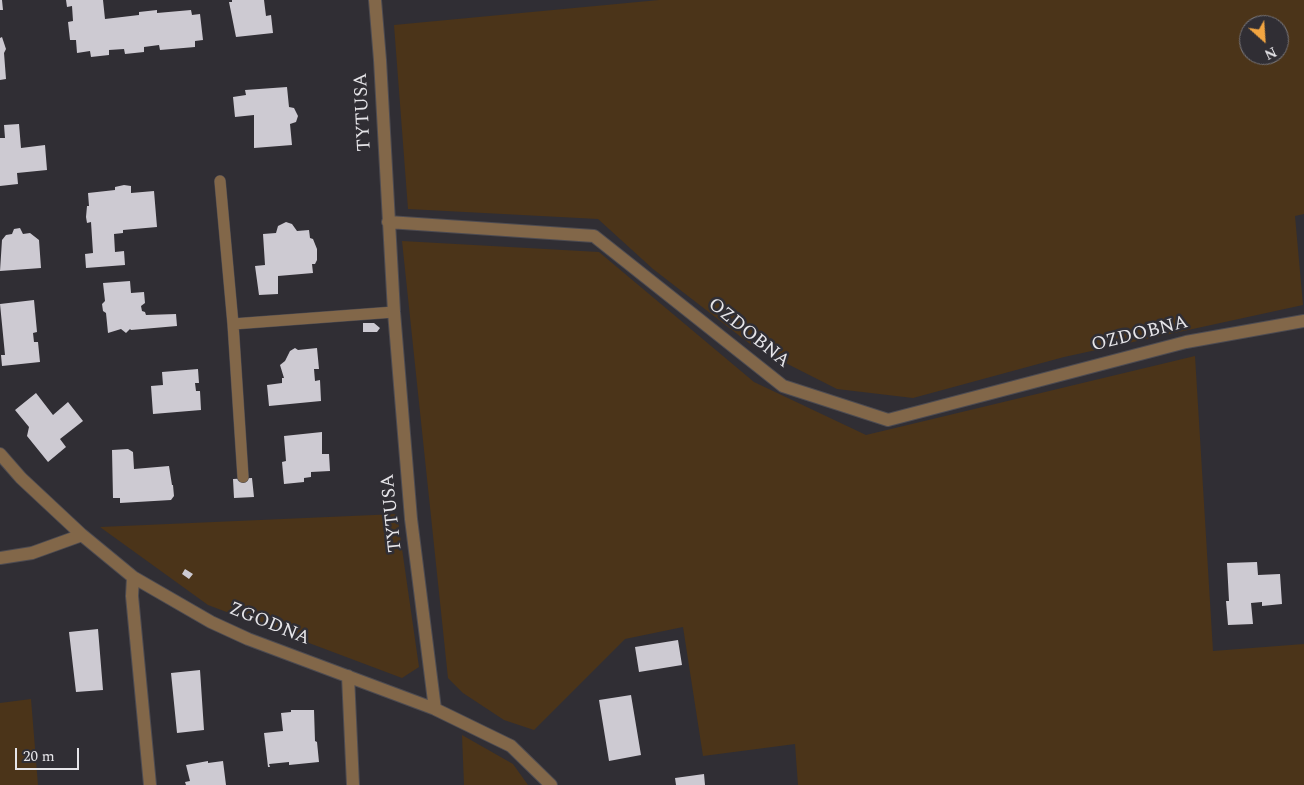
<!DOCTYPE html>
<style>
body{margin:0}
#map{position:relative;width:1304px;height:785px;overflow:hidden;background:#302e34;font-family:Spectral,serif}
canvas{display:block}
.north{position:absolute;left:1239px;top:15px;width:50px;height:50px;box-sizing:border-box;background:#302e34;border:1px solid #79777c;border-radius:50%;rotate:154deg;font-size:14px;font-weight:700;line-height:20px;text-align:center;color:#e6e5e9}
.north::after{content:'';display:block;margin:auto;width:18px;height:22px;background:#f2a541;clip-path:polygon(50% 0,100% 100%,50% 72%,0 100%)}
.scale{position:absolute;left:15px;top:748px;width:64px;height:22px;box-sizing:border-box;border:2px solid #e6e5e9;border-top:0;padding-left:6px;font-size:15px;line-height:18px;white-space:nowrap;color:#e6e5e9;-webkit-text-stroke:4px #302e34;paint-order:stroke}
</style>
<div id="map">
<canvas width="1304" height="785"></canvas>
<div class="north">N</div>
<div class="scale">20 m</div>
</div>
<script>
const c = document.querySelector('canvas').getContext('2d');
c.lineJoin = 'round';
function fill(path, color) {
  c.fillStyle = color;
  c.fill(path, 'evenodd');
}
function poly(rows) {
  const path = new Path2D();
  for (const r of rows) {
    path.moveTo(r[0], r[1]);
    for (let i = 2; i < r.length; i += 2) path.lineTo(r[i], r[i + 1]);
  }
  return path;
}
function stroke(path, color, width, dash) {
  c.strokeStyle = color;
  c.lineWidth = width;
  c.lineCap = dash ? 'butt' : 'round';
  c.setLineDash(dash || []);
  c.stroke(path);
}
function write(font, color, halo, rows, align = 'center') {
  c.font = font + ' Spectral,serif';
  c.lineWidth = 5;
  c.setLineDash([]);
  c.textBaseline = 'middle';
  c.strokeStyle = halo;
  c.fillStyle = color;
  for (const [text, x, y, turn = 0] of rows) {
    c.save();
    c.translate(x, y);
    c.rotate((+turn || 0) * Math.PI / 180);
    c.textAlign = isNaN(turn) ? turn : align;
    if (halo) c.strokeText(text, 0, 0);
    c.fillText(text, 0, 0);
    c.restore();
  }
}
fill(poly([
 [659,0,1304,0,1304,214,1295,216,1303,305,1064,357,913,398,837,389,754,347,653,269,598,219,408,209,394,25],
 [1249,25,1279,25,1279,55,1249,55],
 [402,241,599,252,754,382,866,435,1195,356,1213,651,1304,644,1304,785,798,785,795,744,703,756,683,627,625,639,534,730,504,720,463,693,448,678],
 [397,514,419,667,402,678,208,605,100,527],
 [31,699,38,785,0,785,0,703],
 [462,735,513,764,528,785,464,785]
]), '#4b3419');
fill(poly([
 [0,0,2,0,3,10,0,10],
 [66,0,103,0,105,19,139,15,139,12,157,10,157,13,191,10,192,15,200,14,203,40,195,41,195,47,160,50,159,45,144,47,144,52,125,54,124,49,109,50,109,55,91,57,90,51,77,53,76,40,70,40,68,22,73,21,72,6,67,7],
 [232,0,264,0,266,16,271,15,273,33,236,37,229,2,232,2],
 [2,37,6,49,4,53,6,79,0,80,0,38],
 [287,87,289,107,294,108,298,116,296,122,290,124,292,145,254,148,254,115,235,117,233,97,246,95,245,90],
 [19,124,21,148,45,145,47,170,17,173,18,184,0,186,0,138,5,138,4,125],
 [124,185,131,186,131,193,154,191,157,227,123,230,123,233,114,234,115,252,124,251,125,265,86,268,85,254,93,253,91,222,87,223,86,217,87,206,89,206,88,193,115,190,115,187],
 [286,222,292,224,297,231,309,230,310,238,313,239,317,249,317,260,315,264,312,264,313,273,278,276,278,294,259,295,255,266,265,265,263,234,276,233,278,226],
 [20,228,23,234,30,233,39,240,41,268,0,271,2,240,6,235,12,234,14,229],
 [130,281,131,293,144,292,145,303,141,306,142,311,145,312,146,315,176,314,177,326,131,330,130,329,126,333,121,329,108,333,106,313,103,311,102,304,105,301,103,283],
 [34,300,37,332,33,333,34,342,38,342,40,362,2,366,1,355,5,355,0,304],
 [363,323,374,323,380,328,377,332,363,332],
 [295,348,298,350,317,348,319,369,314,369,315,381,320,380,321,401,269,406,267,385,282,383,282,378,284,378,280,365,285,361,290,351],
 [198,369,199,383,195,383,196,391,200,391,201,410,153,414,151,386,163,385,162,372],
 [36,393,53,415,68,402,83,421,60,439,66,447,48,462,27,436,29,427,15,410],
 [322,432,322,454,329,454,330,471,311,472,311,477,304,478,304,482,284,484,282,462,286,461,284,436],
 [128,449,133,452,134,469,169,466,172,485,173,485,174,496,171,500,120,503,120,498,113,498,112,450],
 [252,478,254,497,234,498,233,479],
 [1257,562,1258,575,1280,574,1282,604,1262,606,1262,602,1251,603,1253,624,1228,625,1226,601,1229,601,1227,563],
 [185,569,193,574,189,579,182,574],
 [98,629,103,690,76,692,69,632],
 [678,640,682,665,639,672,635,647],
 [200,670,204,730,177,733,171,673],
 [631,695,641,755,609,761,599,700],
 [291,710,314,710,315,741,317,742,319,762,289,765,289,762,269,764,270,767,268,767,264,733,283,731,281,713,291,712],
 [208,761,208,763,223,761,226,785,186,785,185,782,190,781,186,765],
 [704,774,705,785,676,785,675,778]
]), '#cdcad2');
const service = poly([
 [220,181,233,324],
 [243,477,233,324,394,312]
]);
const minor = poly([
 [375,0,380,60,394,312,411,519,435,709],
 [388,222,594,236,783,386,888,420,1186,342,1304,321],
 [0,454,21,478,82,535,133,577,211,622,248,639,435,709,511,746,551,785],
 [0,558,32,553,82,535],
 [133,577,132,596,150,785],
 [348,676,353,785]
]);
stroke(service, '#4d4b51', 12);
stroke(minor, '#4d4b51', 14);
stroke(service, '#826749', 11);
stroke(minor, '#826749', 12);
write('19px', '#e6e5e9', '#302e34', [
 ["TYTUSA",364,112,-93],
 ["OZDOBNA",748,334,39],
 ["OZDOBNA",1140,335,-14],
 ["TYTUSA",393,513,-96],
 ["ZGODNA",269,625,22]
]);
</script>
